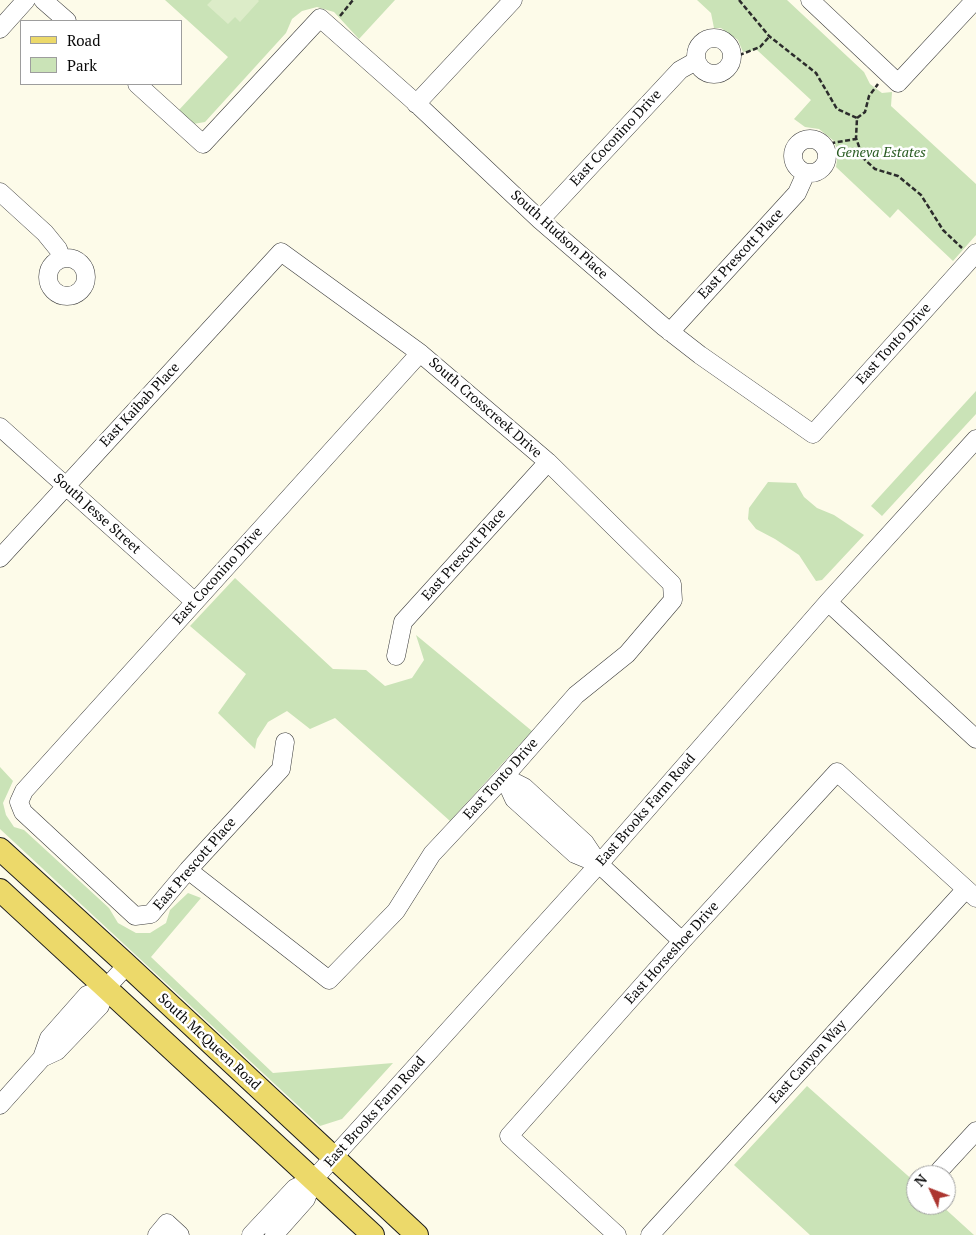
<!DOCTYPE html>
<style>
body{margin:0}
#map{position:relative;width:976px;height:1235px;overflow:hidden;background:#fdfbe9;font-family:"PT Serif",serif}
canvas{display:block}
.legend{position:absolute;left:20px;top:20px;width:162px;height:65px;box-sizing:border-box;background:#fff;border:1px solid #9d9d9d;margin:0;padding:6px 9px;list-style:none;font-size:15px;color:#0a0a0a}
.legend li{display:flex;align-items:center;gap:10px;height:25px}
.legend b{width:25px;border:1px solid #9d9d9d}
.north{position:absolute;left:906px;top:1165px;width:50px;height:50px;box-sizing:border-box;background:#fff;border:1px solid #9d9d9d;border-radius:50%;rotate:313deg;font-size:14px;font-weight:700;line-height:20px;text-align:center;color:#0a0a0a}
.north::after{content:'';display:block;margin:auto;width:18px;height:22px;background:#ac3630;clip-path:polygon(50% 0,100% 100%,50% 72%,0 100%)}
</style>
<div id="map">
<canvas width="976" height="1235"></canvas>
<ul class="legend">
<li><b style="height:6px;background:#ecd96a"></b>Road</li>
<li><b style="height:14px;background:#cae3b7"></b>Park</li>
</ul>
<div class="north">N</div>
</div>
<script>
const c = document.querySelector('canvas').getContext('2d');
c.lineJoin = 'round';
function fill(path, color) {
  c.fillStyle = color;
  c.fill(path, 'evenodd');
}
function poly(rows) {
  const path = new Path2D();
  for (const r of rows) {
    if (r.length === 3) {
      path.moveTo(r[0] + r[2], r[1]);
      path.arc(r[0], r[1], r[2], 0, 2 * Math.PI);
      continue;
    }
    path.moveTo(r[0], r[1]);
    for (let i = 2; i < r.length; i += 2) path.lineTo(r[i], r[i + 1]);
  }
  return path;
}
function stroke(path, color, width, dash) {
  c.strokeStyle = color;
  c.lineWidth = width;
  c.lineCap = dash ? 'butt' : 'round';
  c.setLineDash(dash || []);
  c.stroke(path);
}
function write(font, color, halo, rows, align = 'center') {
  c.font = font + ' "PT Serif",serif';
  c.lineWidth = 5;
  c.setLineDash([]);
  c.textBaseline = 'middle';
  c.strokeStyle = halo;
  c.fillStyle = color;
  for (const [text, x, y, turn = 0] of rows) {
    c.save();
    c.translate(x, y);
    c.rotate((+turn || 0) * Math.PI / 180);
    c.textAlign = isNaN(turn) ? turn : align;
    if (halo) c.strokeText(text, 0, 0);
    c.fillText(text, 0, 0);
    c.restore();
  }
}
fill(poly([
 [165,0,395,0,359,39,334,12,317,7,302,11,292,19,286,33,205,122,193,124,178,111,228,57],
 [697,0,787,0,864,72,870,84,882,93,892,92,891,106,976,184,976,235,953,261,898,209,890,218,836,167,838,153,834,141,819,129,805,127,794,119,811,100,757,50,743,52,738,40,721,28,714,28,711,13],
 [976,391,976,414,882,516,871,506],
 [768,482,796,483,804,497,817,508,834,515,864,535,822,580,816,581,799,555,775,539,756,529,748,519,749,508],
 [235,578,333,669,366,670,385,686,412,678,424,660,416,635,532,731,450,821,335,718,310,729,287,711,268,722,257,739,255,749,218,713,246,674,190,626],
 [0,767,13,781,3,803,6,815,14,827,24,830,109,908,118,923,136,933,150,933,166,923,170,910,188,893,201,898,151,957,273,1073,393,1063,342,1119,320,1126,0,829],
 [807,1086,916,1183,916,1205,941,1205,974,1235,810,1235,734,1165]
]), '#cae3b7');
fill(poly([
 [212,0,258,0,259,1,240,22,235,17,228,24,207,5]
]), '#dcecc8');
const minor = poly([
 [43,0,67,21],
 [810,0,898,83,975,0],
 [0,29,26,0],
 [714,56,18],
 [137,84,203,144,320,18,416,103,540,220,664,327,700,355,813,434,976,253],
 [416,104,513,0],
 [810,156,17],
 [0,192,45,233,58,249,62,259],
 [540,220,680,70,696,61],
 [67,277,19],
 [670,332,797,193,806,173],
 [0,427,195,602],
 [0,558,281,252,420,353,548,462,672,584,673,600,627,654,576,695,504,777,432,854,396,911,329,980,188,870],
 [828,602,976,739],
 [396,656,403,622,548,462],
 [285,742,281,769,188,870,151,914,135,916,23,812,19,802,24,791,420,353],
 [504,777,524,787,585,843,599,864,682,941],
 [504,777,514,799,575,854,599,864],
 [42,1058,49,1038,87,995,106,988],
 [0,1105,42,1058,57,1051,100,1006,106,988,127,965],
 [940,1170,976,1131],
 [157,1235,167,1223,180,1235],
 [251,1235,295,1188,313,1180],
 [274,1235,306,1199,313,1180,599,864,828,602,976,439],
 [617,1235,509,1136,682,941,837,772,976,898],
 [650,1235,966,889]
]);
const major = poly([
 [0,849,127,965,417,1235],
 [0,890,373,1235]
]);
stroke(minor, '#3d3d3d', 19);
stroke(major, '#1b1b1b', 24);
stroke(poly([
 [739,0,769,36,816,73,837,109,857,118,856,138,863,158,875,169,898,176,921,195,943,230,962,248],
 [340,16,353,0],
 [732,58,760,47,769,37],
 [857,118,865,112,869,96,878,84],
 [826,150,832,143,856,139]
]), '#2c2c2c', 2.5, [5, 2.5]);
stroke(minor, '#fff', 18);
stroke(major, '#ecd96a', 22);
write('14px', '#0a0a0a', '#fff', [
 ["East Coconino Drive",616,138,-47],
 ["South Hudson Place",559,235,42],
 ["East Prescott Place",741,254,-47],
 ["East Tonto Drive",894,344,-48],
 ["East Kaibab Place",140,405,-47],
 ["South Crosscreek Drive",485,408,41],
 ["South Jesse Street",97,514,42],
 ["East Prescott Place",464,555,-48],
 ["East Coconino Drive",218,576,-48],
 ["East Tonto Drive",501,779,-48],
 ["East Brooks Farm Road",646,810,-49],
 ["East Prescott Place",195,864,-49],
 ["East Horseshoe Drive",672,953,-48],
 ["South McQueen Road",209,1042,43],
 ["East Canyon Way",808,1062,-48],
 ["East Brooks Farm Road",375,1112,-48]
]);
write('italic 14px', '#285b21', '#fff', [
 ["Geneva Estates",881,153]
]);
</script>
